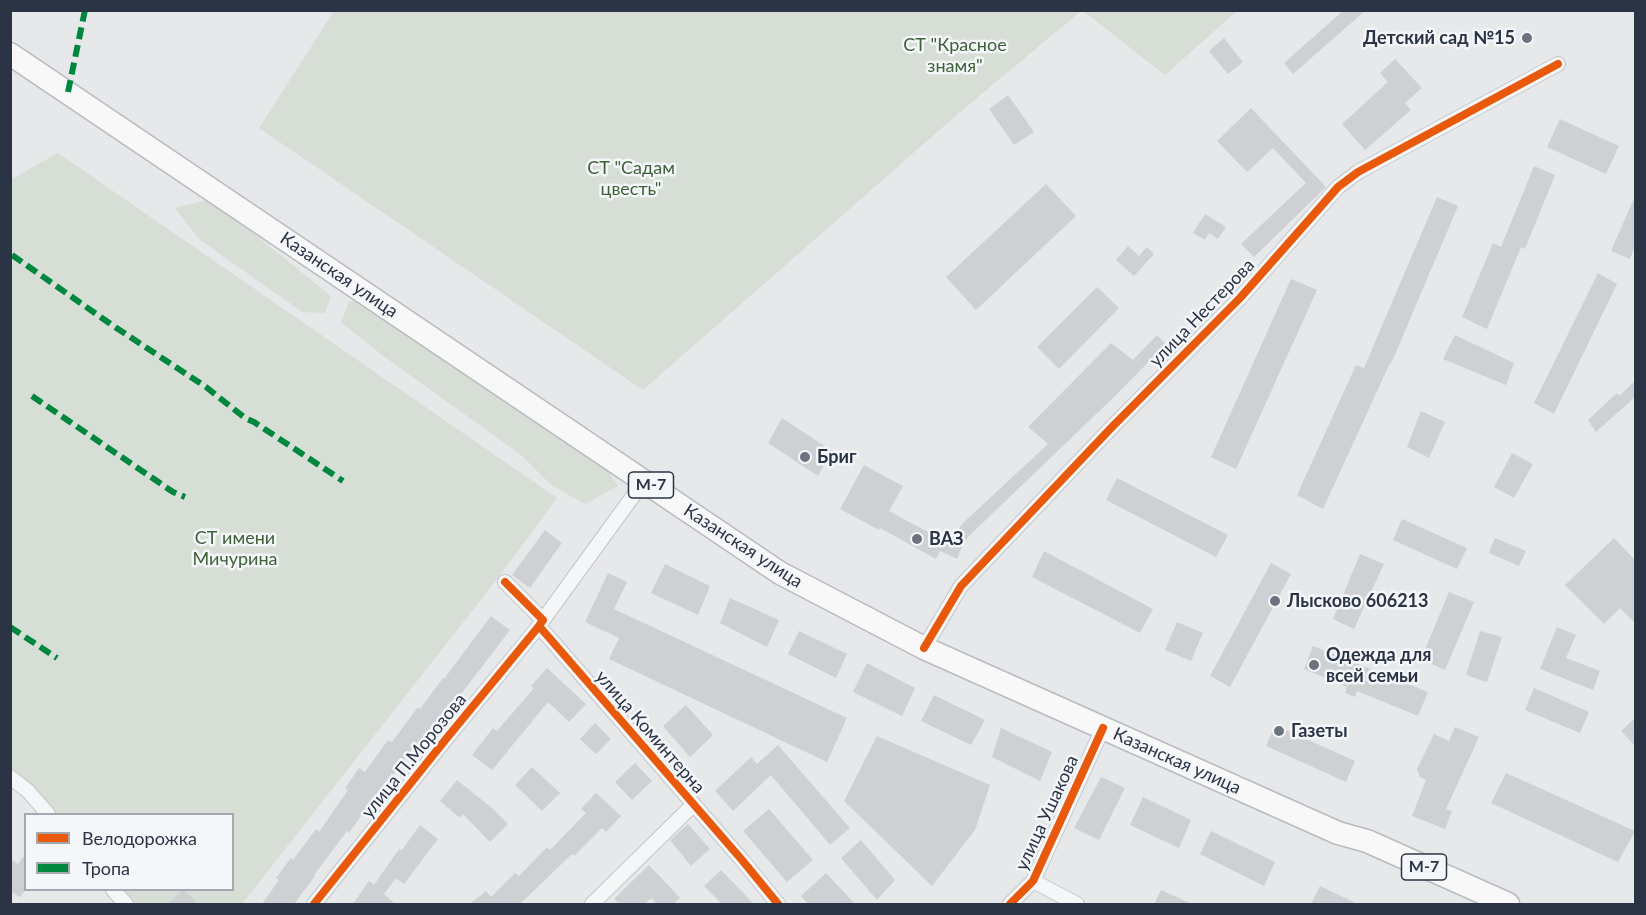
<!DOCTYPE html>
<meta charset="utf-8">
<style>
body{margin:0}
#map{position:relative;width:1646px;height:915px;overflow:hidden;background:#e6e8ea;font-family:Lato,sans-serif}
canvas{display:block}
.frame{position:absolute;inset:0;border:12px solid #2b3445;pointer-events:none}
.legend{position:absolute;left:24px;top:813px;width:210px;height:78px;box-sizing:border-box;background:#f4f6f9;border:2px solid #a4a8b1;margin:0;padding:8px 10px;list-style:none;font-size:18px;color:#2b3445}
.legend li{display:flex;align-items:center;gap:12px;height:30px}
.legend b{width:30px;border:2px solid #a4a8b1}
</style>
<div id="map">
<canvas width="1646" height="915"></canvas>
<div class="frame"></div>
<ul class="legend">
<li><b style="height:8px;background:#e8590c"></b>Велодорожка</li>
<li><b style="height:8px;background:#00873e"></b>Тропа</li>
</ul>
</div>
<script>
const c = document.querySelector('canvas').getContext('2d');
c.lineJoin = 'round';
function fill(path, color) {
  c.fillStyle = color;
  c.fill(path, 'evenodd');
}
function poly(rows) {
  const path = new Path2D();
  for (const r of rows) {
    path.moveTo(r[0], r[1]);
    for (let i = 2; i < r.length; i += 2) path.lineTo(r[i], r[i + 1]);
  }
  return path;
}
function stroke(path, color, width, dash) {
  c.strokeStyle = color;
  c.lineWidth = width;
  c.lineCap = dash ? 'butt' : 'round';
  c.setLineDash(dash || []);
  c.stroke(path);
}
function write(font, color, halo, rows, align = 'center') {
  c.font = font + ' Lato,sans-serif';
  c.lineWidth = 5;
  c.setLineDash([]);
  c.textBaseline = 'middle';
  c.strokeStyle = halo;
  c.fillStyle = color;
  for (const [text, x, y, turn = 0] of rows) {
    c.save();
    c.translate(x, y);
    c.rotate((+turn || 0) * Math.PI / 180);
    c.textAlign = isNaN(turn) ? turn : align;
    if (halo) c.strokeText(text, 0, 0);
    c.fillText(text, 0, 0);
    c.restore();
  }
}
fill(poly([
 [334,11,334,10,1081,11,960,112,643,390,259,128],
 [1083,11,1237,11,1165,75],
 [58,153,557,498,498,578,242,904,136,904,122,890,232,890,232,814,54,814,11,773,10,180],
 [211,199,331,296,325,313,302,312,199,239,175,208],
 [360,299,598,457,618,486,585,504,551,485,521,455,382,355,341,322,349,302]
]), '#d6ded6');
fill(poly([
 [1344,10,1366,10,1293,74,1284,63],
 [1224,38,1243,62,1228,74,1209,51],
 [1395,59,1422,88,1405,103,1411,110,1365,150,1342,124,1388,82,1380,73],
 [1008,95,1034,132,1014,145,989,109],
 [1251,108,1326,187,1254,257,1241,244,1306,183,1273,148,1247,172,1217,141],
 [1560,119,1619,146,1606,174,1547,147],
 [1534,166,1555,175,1525,249,1521,247,1487,329,1462,317,1493,243,1501,247],
 [1046,184,1076,216,976,310,946,277],
 [1635,196,1635,246,1630,259,1611,251],
 [1437,197,1458,206,1391,364,1390,363,1323,509,1297,495,1356,365,1364,368],
 [1205,214,1226,227,1218,239,1209,233,1205,240,1193,233],
 [1128,246,1139,256,1147,247,1154,254,1134,276,1116,260],
 [1598,273,1617,284,1554,414,1534,403],
 [1291,279,1317,290,1236,469,1211,457],
 [1097,287,1119,308,1059,369,1037,347],
 [1157,335,1166,344,1113,398,970,535,964,542,957,559,940,551,936,559,880,528,879,530,840,509,864,465,903,486,889,511,948,543,963,523,1048,444,1028,427,1111,343,1133,360],
 [1455,335,1514,363,1506,385,1443,359],
 [1635,381,1635,397,1596,432,1588,420,1617,393,1619,396],
 [1421,411,1445,422,1429,458,1407,447],
 [782,418,832,451,818,476,768,443],
 [1512,453,1533,464,1514,498,1494,487],
 [1117,478,1228,535,1216,557,1106,500],
 [1402,519,1467,548,1457,569,1393,540],
 [545,530,562,543,530,588,512,575],
 [1495,538,1526,551,1519,566,1489,553],
 [1614,538,1635,560,1635,623,1620,608,1604,624,1565,585],
 [1044,551,1153,609,1140,633,1032,577],
 [1360,554,1384,564,1354,629,1333,619],
 [1271,563,1291,574,1230,687,1210,676],
 [665,564,710,586,698,615,651,593],
 [608,573,627,582,614,609,847,718,827,762,609,659,619,638,585,622],
 [1449,592,1474,602,1445,670,1421,659],
 [730,598,779,620,767,647,720,623],
 [491,616,510,630,445,715,443,714,418,748,415,745,393,775,392,773,349,833,347,831,314,875,315,876,294,904,262,904,279,880,276,878,291,858,293,860,316,829,319,832,348,790,345,788,359,768,365,772,388,740,392,742,418,707,420,709,443,678,444,679],
 [1177,622,1203,633,1191,661,1165,650],
 [1557,627,1576,635,1566,658,1600,671,1593,690,1540,669],
 [799,631,847,654,836,678,788,654],
 [1480,631,1502,637,1487,682,1466,675],
 [1313,646,1428,692,1418,716,1357,691,1355,697,1345,693,1347,687,1304,669],
 [867,663,915,688,902,716,853,692],
 [547,668,586,704,569,722,548,702,492,770,472,755,493,728,497,731,534,688,531,686],
 [1534,688,1589,712,1580,733,1525,710],
 [934,695,985,720,971,745,921,721],
 [686,705,713,735,690,757,663,726],
 [1635,718,1635,746,1621,731],
 [595,723,611,739,596,754,580,739],
 [1275,725,1355,761,1346,782,1266,746],
 [1455,727,1479,737,1446,809,1452,811,1445,829,1412,816,1426,780,1420,777,1417,769,1434,734,1449,741],
 [1001,728,1052,752,1040,781,992,757],
 [877,736,990,785,975,830,932,886,844,801],
 [778,745,850,828,830,845,771,775,733,811,715,791,751,757,757,764],
 [635,763,652,781,632,800,615,782],
 [532,767,560,793,542,811,515,785],
 [1506,773,1635,831,1618,862,1491,803],
 [1101,777,1125,788,1099,840,1074,828],
 [457,780,492,808,508,824,490,842,463,814,460,818,440,801],
 [596,793,621,816,606,832,602,828,574,856,572,854,520,904,470,904,486,891,491,897,515,873,519,876,547,847,550,850,586,813,581,809],
 [1143,797,1191,820,1179,848,1130,825],
 [769,809,813,860,787,882,743,831],
 [688,824,710,849,691,866,670,840],
 [420,825,438,839,404,884,396,878,384,894,395,904,353,904,369,881,374,885,399,849,402,850],
 [1211,831,1275,862,1264,886,1200,854],
 [861,840,895,880,877,900,841,858],
 [26,853,26,889,20,897,10,891,10,859,18,864],
 [649,865,680,898,673,904,657,904,651,898,645,904,620,904,614,899],
 [721,870,754,904,722,904,704,886],
 [826,873,855,904,808,904,801,896],
 [1320,886,1358,904,1311,904],
 [184,890,198,904,167,904,183,890],
 [1161,890,1192,904,1154,904]
]), '#ced0d3');
const minor = poly([
 [505,582,543,620,539,626,742,860,778,904],
 [543,620,636,492,651,486],
 [924,648,961,586,1112,427,1240,298,1338,187,1358,172,1558,64],
 [10,777,28,791,48,814],
 [1033,881,1077,904],
 [113,890,126,904],
 [314,904,446,739,539,626],
 [592,904,693,805],
 [1010,904,1033,881,1103,728]
]);
const trunk = poly([
 [10,54,780,573,924,648,1338,833,1367,841,1508,904]
]);
stroke(minor, '#c4c6c8', 16);
stroke(trunk, '#b8bbbf', 25);
stroke(minor, '#f5f6f7', 14);
stroke(trunk, '#f8f8f8', 22);
stroke(poly([
 [68,92,85,10],
 [12,255,112,325,206,387,245,418,254,422,343,481],
 [32,396,173,492,185,497],
 [10,627,57,658]
]), '#00873e', 6, [12, 6]);
stroke(poly([
 [505,582,543,620,539,626,742,860,778,904],
 [924,648,961,586,1112,427,1240,298,1338,187,1358,172,1558,64],
 [314,904,446,739,539,626],
 [1010,904,1033,881,1103,728]
]), '#e8590c', 8);
for (const [x, y, r, color] of [
 [1527,38,6,"#6c737f"],
 [805,457,6,"#6c737f"],
 [917,539,6,"#6c737f"],
 [1275,601,6,"#6c737f"],
 [1314,665,6,"#6c737f"],
 [1279,731,6,"#6c737f"]
]) {
  const dot = new Path2D();
  dot.arc(x, y, r, 0, 2 * Math.PI);
  c.fillStyle = color;
  c.fill(dot);
  stroke(dot, '#f4f6f9', 2);
}
for (const [x, y, w] of [
 [651,485,45],
 [1424,867,45]
]) {
  const box = new Path2D();
  box.roundRect(x - w / 2, y - 13, w, 26, 4.5);
  c.fillStyle = '#f4f6f9';
  c.fill(box);
  stroke(box, '#2b3445', 1.5);
}
write('bold 16px', '#2b3445', null, [
 ["М-7",651,485],
 ["М-7",1424,867]
]);
write('bold 18px', '#2b3445', '#f4f6f9', [
 ["Детский сад №15",1515,38,"right"],
 ["Бриг",817,457],
 ["ВАЗ",929,539],
 ["Лысково 606213",1287,601],
 ["Одежда для",1326,655],
 ["всей семьи",1326,676],
 ["Газеты",1291,731]
], 'left');
write('18px', '#3f6138', '#f4f6f9', [
 ["СТ \"Красное",955,45],
 ["знамя\"",955,66],
 ["СТ \"Садам",631,168],
 ["цвесть\"",631,189],
 ["СТ имени",235,538],
 ["Мичурина",235,559]
]);
write('18px', '#2b3445', '#f4f6f9', [
 ["Казанская улица",339,275,34],
 ["улица Нестерова",1202,313,-46],
 ["Казанская улица",743,546,33],
 ["улица Коминтерна",650,732,49],
 ["улица П.Морозова",414,756,-51],
 ["Казанская улица",1177,761,24],
 ["улица Ушакова",1047,813,-65]
]);
</script>
